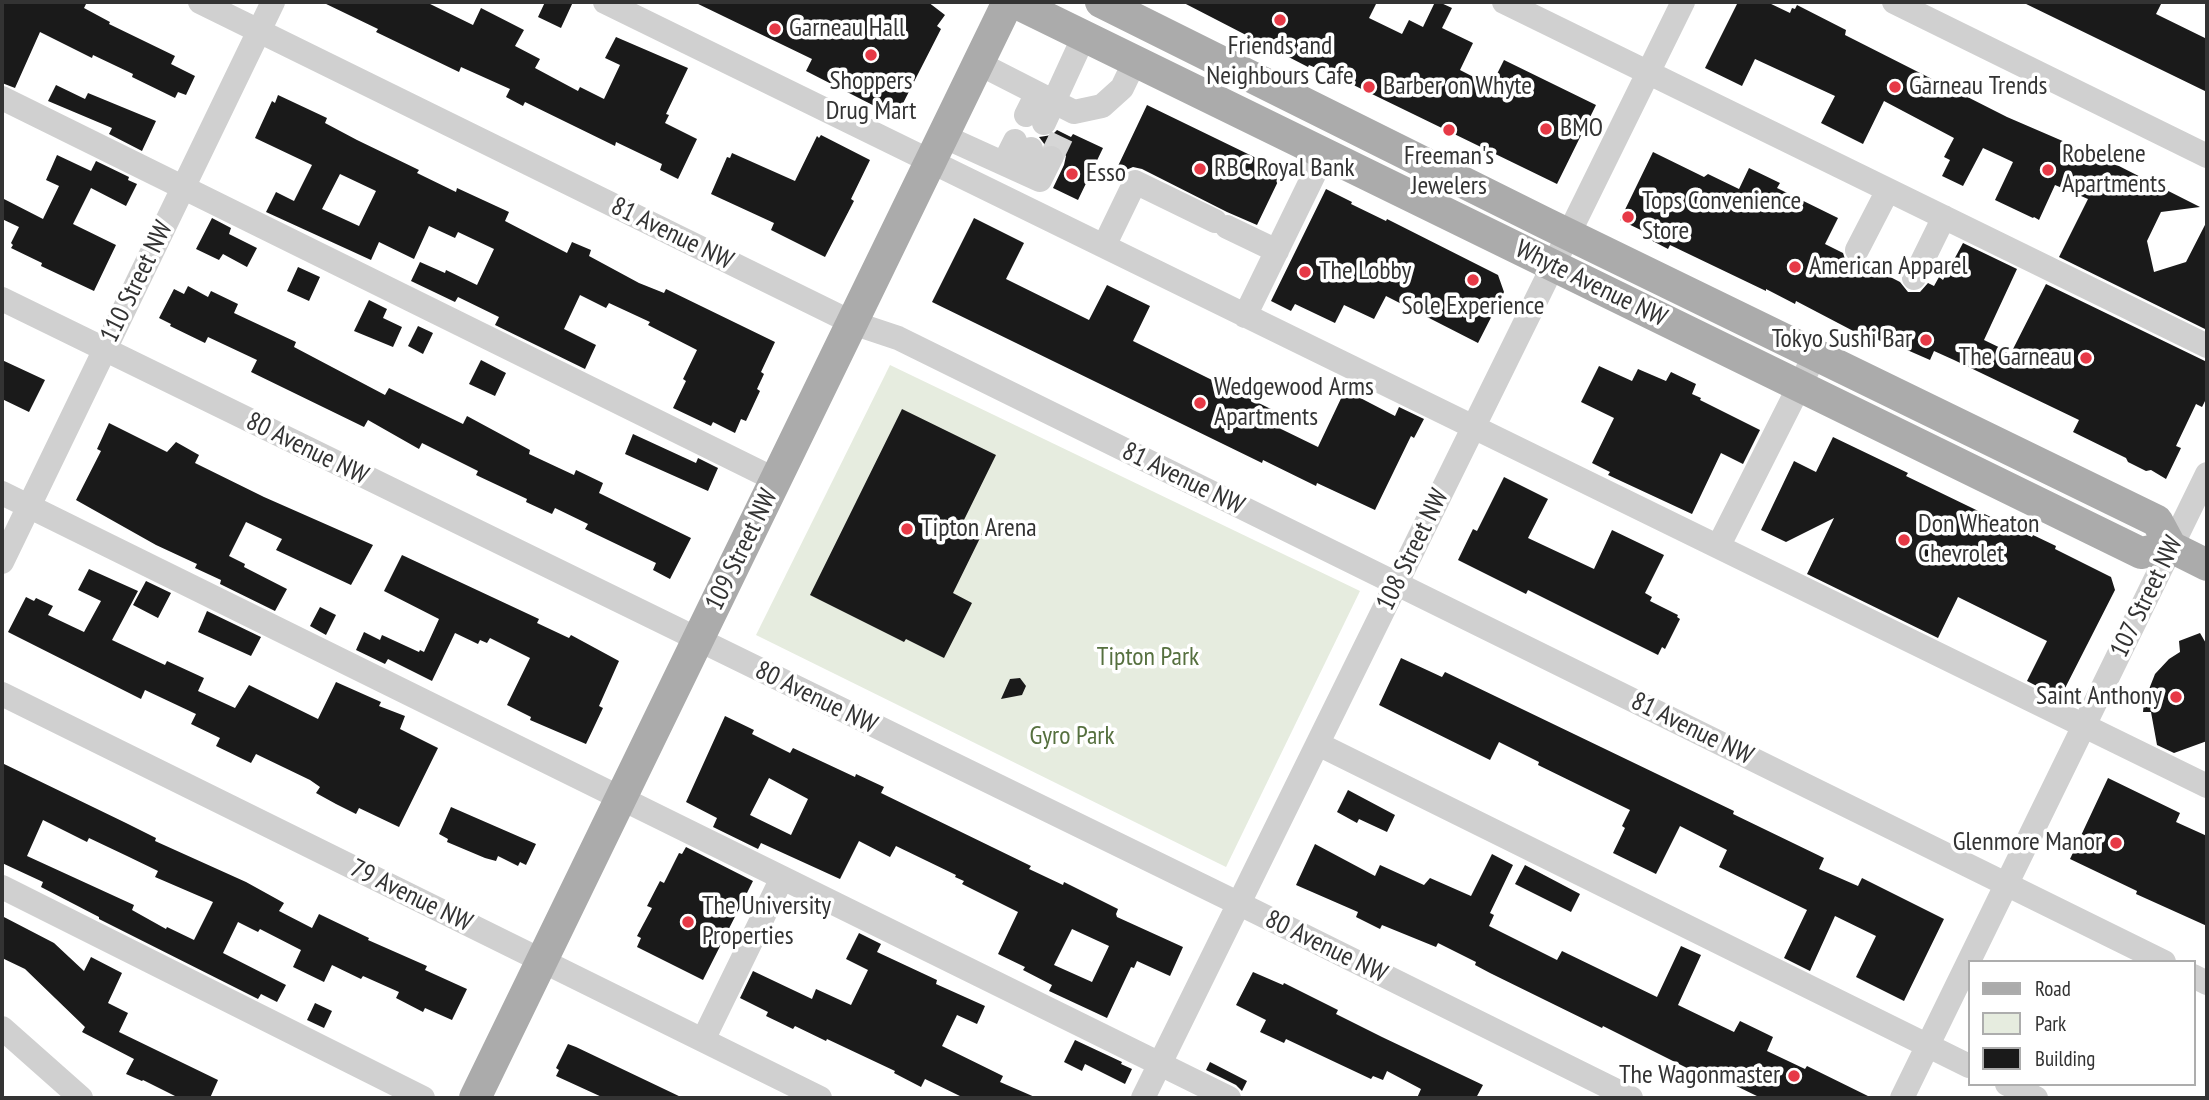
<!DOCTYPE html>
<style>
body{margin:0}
#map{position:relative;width:2209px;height:1100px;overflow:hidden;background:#fff;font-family:"PT Sans Narrow",sans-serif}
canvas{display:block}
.frame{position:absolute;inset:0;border:4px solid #333;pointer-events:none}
.legend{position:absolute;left:1968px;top:960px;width:228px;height:126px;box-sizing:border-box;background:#fff;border:2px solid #adadad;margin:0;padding:9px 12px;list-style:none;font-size:21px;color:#333}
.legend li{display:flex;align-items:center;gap:14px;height:35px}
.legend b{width:35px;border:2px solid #adadad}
</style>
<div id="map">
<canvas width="2209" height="1100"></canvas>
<div class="frame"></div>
<ul class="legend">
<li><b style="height:9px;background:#ababab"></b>Road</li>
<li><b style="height:19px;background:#e6ecdf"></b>Park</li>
<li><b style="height:19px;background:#1a1a1a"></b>Building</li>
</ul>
</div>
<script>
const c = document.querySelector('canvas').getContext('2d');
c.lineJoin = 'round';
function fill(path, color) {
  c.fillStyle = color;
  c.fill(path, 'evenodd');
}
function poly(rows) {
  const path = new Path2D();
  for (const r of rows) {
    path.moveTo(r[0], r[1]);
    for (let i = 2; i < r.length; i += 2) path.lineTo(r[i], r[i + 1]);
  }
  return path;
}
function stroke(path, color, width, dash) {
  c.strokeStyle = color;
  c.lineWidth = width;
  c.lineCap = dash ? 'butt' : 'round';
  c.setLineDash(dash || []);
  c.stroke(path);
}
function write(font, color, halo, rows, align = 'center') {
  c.font = font + ' "PT Sans Narrow",sans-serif';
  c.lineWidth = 7;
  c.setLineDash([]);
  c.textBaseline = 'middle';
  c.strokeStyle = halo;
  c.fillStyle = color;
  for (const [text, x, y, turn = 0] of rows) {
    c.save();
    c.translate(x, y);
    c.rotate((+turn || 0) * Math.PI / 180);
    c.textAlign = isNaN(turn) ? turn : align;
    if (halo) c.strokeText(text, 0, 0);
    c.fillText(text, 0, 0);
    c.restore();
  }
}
fill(poly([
 [890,365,1360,591,1226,867,756,635]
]), '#e6ecdf');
fill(poly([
 [2,2,87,2,84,8,110,22,109,24,175,56,171,64,195,76,186,95,178,92,175,98,132,77,133,74,93,55,92,58,40,32,15,88,2,83],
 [322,2,426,2,473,25,481,8,524,30,515,46,540,59,535,68,578,91,580,87,604,99,620,65,605,58,616,37,688,68,666,114,669,115,665,123,697,139,678,179,660,170,662,164,616,142,615,146,525,102,523,106,506,97,510,89,461,67,459,72,376,32,378,29],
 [545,2,573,2,561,28,538,17],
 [694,2,928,2,945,15,937,26,941,29,896,117,806,71,812,59],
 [1182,2,1377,2,1369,18,1402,34,1409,20,1423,27,1435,2,1439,2,1452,8,1442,28,1473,43,1460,70,1491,86,1504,60,1596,105,1557,184,1339,78,1309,65,1308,67],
 [1738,2,1767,2,1790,13,1792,8,1795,9,1797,5,1846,30,1845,35,2007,117,2109,161,2200,207,2161,212,2147,241,2154,272,2186,262,2207,221,2207,330,2059,257,2088,199,2055,185,2039,220,2034,217,2033,218,1995,200,2013,162,1983,148,1963,186,1942,176,1950,160,1944,157,1954,138,1884,101,1863,144,1821,123,1835,96,1755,59,1742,86,1705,68],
 [2022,2,2162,2,2156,14,2207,39,2207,92],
 [56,85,85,99,88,93,156,121,142,151,109,134,112,128,48,101],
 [278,95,327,118,325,123,357,140,419,170,417,173,456,192,457,188,509,212,505,221,532,235,567,253,572,242,591,250,589,256,639,283,664,293,666,289,775,342,761,372,764,374,757,389,760,391,746,421,741,419,735,433,713,422,711,426,673,408,686,381,683,379,697,350,648,325,650,322,609,303,606,308,580,295,564,329,596,345,585,369,495,325,499,317,458,297,455,302,411,281,420,262,445,273,446,270,477,285,494,249,458,232,455,238,429,226,414,259,379,242,371,260,266,212,276,192,294,201,312,165,255,138,272,101,275,103],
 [340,174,376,191,359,226,322,209],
 [1147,105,1283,171,1257,225,1227,212,1142,169,1133,167,1126,170,1118,166],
 [1057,130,1071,137,1073,134,1103,148,1078,200,1053,188,1064,165,1066,156,1058,145,1045,145,1039,137,1052,135],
 [821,135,870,160,851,199,854,201,825,257,771,230,774,223,711,194,727,157,730,158,732,153,795,181,817,136,819,138],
 [1653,152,1704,177,1708,174,1739,189,1749,168,1780,183,1777,188,1838,218,1825,244,1843,253,1845,259,1851,263,1863,263,1900,282,1908,292,1920,292,1928,283,1934,286,1939,277,1943,280,1963,243,2017,269,1984,340,2011,353,2046,284,2207,362,2207,397,2202,407,2196,404,2176,446,2181,448,2166,479,2151,470,2146,471,2128,462,2126,458,2073,432,2079,420,1954,360,1934,351,1930,360,1898,346,1892,347,1861,331,1859,334,1796,301,1795,304,1766,289,1766,291,1670,245,1668,249,1643,236,1645,232,1620,220],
 [57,155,91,171,96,161,129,177,128,180,137,184,126,206,91,188,73,224,116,245,94,291,41,266,42,263,11,248,13,245,11,243,19,227,2,219,2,198,43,219,59,186,46,180],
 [1326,189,1352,202,1351,204,1386,221,1387,219,1498,275,1504,292,1478,343,1386,296,1374,319,1344,305,1335,323,1295,304,1291,311,1271,301],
 [212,218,231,228,229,234,257,248,247,267,223,254,219,260,196,249],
 [974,218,1024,243,1006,279,1089,320,1107,285,1150,306,1133,341,1285,416,1279,428,1318,447,1345,390,1395,416,1399,407,1424,419,1414,438,1411,436,1375,510,1317,483,1316,486,1263,460,1262,463,932,302],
 [298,267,320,277,309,301,287,291],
 [188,286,208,297,211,291,238,304,234,313,296,342,294,347,385,395,389,388,463,424,467,416,530,450,529,454,574,475,576,470,603,483,599,493,691,538,670,579,653,570,656,563,585,529,588,524,555,508,552,514,526,502,527,499,476,475,478,471,422,443,419,449,368,420,364,427,251,372,257,360,208,337,205,343,170,326,171,324,159,318,174,289,184,294],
 [369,300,387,309,383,318,402,327,393,347,354,331],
 [418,326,433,333,423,354,408,346],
 [2,360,45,380,29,412,2,399],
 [481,360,506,373,495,396,469,384],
 [1599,366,1632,381,1638,369,1666,381,1671,372,1696,384,1692,394,1701,398,1700,400,1760,430,1743,464,1721,453,1692,514,1608,475,1610,472,1592,463,1614,418,1581,402],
 [902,409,996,455,962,524,982,534,953,593,972,603,944,658,906,639,904,642,810,595],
 [109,423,167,452,176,442,199,455,195,463,264,497,373,545,351,585,276,550,282,539,246,522,229,556,245,564,244,567,287,589,275,611,220,584,221,580,195,568,197,564,156,545,76,500,101,451,97,449],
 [633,434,696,463,698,458,718,468,708,491,625,454],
 [1833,437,1908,473,1906,476,2032,537,2033,535,2056,546,2055,549,2111,577,2115,590,2060,698,2027,681,2047,641,1958,597,1938,638,1807,574,1834,518,1786,542,1761,530,1794,461,1816,472],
 [1504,477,1548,499,1528,538,1594,569,1612,530,1664,555,1645,593,1652,597,1650,601,1678,615,1677,617,1680,619,1665,649,1662,647,1658,655,1528,590,1526,594,1458,560,1473,529,1477,531],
 [402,555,539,619,537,623,569,638,571,635,619,661,599,706,603,708,586,744,530,720,531,717,507,705,530,658,490,638,487,643,480,640,478,644,455,633,432,681,388,659,385,664,356,650,364,632,380,640,382,635,419,652,420,650,424,652,439,619,384,591],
 [89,569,138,591,112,640,165,665,167,661,204,678,198,691,235,708,249,685,318,719,336,682,381,702,379,706,405,716,400,729,438,748,399,827,359,808,356,814,336,804,316,793,320,787,310,780,256,754,251,763,216,746,220,738,191,724,196,714,145,690,141,699,8,632,26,597,34,601,36,598,53,606,48,615,84,632,101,601,78,590],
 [146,581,171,593,158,618,133,605],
 [320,607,336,615,326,635,310,626],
 [207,611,261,637,251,656,198,632],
 [2200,633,2207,645,2207,741,2174,753,2157,745,2151,712,2143,712,2144,702,2155,674,2169,659,2180,652,2179,641],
 [1401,658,1442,677,1445,672,1734,811,1733,814,1824,858,1819,869,1858,886,1862,878,1944,919,1904,1001,1856,977,1876,936,1835,916,1810,971,1784,958,1807,910,1719,867,1727,850,1680,826,1656,874,1613,853,1625,828,1622,826,1630,810,1538,765,1539,762,1499,742,1490,760,1379,705],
 [1020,678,1026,686,1022,695,1001,699,1010,679],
 [725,716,754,730,752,734,790,753,793,748,855,777,856,774,884,787,881,793,1031,866,1029,869,1063,885,1064,882,1118,909,1116,914,1117,917,1183,947,1170,976,1137,961,1134,968,1131,967,1107,1018,1049,991,1052,985,1023,970,1025,967,998,954,1018,912,962,884,964,881,955,877,956,875,896,846,890,857,859,841,840,879,761,843,758,849,713,827,717,818,686,802],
 [769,778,808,799,791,835,750,815],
 [1072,929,1109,946,1092,982,1054,965],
 [2,763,126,823,156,838,155,841,246,882,284,903,279,911,312,928,319,914,369,938,368,940,427,966,425,970,467,989,452,1020,425,1008,423,1012,396,998,399,992,363,976,361,979,332,965,324,982,293,967,301,950,260,929,258,932,238,922,223,953,286,985,277,1002,261,994,258,999,99,919,99,917,41,887,43,882,2,863],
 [43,820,87,842,89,838,127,856,158,871,155,877,213,902,194,940,167,927,166,929,132,910,134,905,27,856],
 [2108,778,2180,813,2176,822,2207,836,2207,926,2136,894,2137,891,2070,859],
 [1348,790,1395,815,1387,832,1359,819,1357,823,1337,812],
 [451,807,536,844,526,865,520,862,518,866,498,856,496,861,485,858,447,842,448,839,439,834],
 [1315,844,1375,876,1380,865,1424,885,1430,878,1471,896,1492,854,1513,865,1490,913,1494,915,1489,926,1557,960,1562,951,1657,997,1681,946,1701,955,1678,1005,1734,1032,1740,1021,1773,1037,1767,1051,1805,1069,1807,1066,1872,1098,1761,1098,1728,1082,1727,1085,1694,1069,1693,1071,1603,1026,1602,1028,1490,973,1475,965,1476,962,1438,943,1436,947,1382,925,1380,929,1356,917,1358,912,1296,885],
 [686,847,753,881,703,980,637,947,641,938,637,936,652,908,647,906,660,881,664,883,679,853,682,854],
 [1525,865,1580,894,1571,912,1515,884],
 [2,916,54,943,84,971,91,957,122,973,108,1003,128,1013,119,1032,218,1080,210,1098,179,1098,143,1080,142,1081,126,1074,134,1059,82,1032,85,1027,25,969,2,958],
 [859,933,881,944,877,952,937,980,936,984,985,1006,977,1024,957,1015,942,1046,1003,1076,1000,1082,1037,1098,964,1098,925,1079,921,1087,894,1073,895,1071,827,1039,826,1041,795,1026,793,1029,766,1016,768,1012,740,998,753,971,812,999,816,989,851,1005,868,970,846,959],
 [1253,972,1283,985,1284,983,1338,1010,1336,1014,1382,1037,1483,1085,1476,1098,1417,1098,1421,1089,1387,1071,1383,1080,1373,1076,1371,1079,1286,1039,1284,1043,1260,1032,1266,1020,1236,1005],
 [315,1003,332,1011,324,1028,307,1020],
 [1075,1040,1122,1062,1121,1064,1132,1069,1125,1084,1085,1064,1082,1071,1064,1062],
 [568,1044,576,1047,683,1098,604,1098,556,1076,559,1070,556,1068],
 [1210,1062,1247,1081,1242,1091,1236,1085,1206,1070]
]), '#1a1a1a');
stroke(poly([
 [1051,158,1063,133]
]), '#d6d6d6', 24, [24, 12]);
stroke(poly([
 [200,2,853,323,898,338,2164,962],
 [605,2,2207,786],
 [1504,2,2207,346],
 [1894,2,2207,156],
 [978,63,1074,112,1102,106,1122,88,1135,61],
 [2,98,776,480],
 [1026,115,1037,93],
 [1044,123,1084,36],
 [943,136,1040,180,1051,158],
 [1004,163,1015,141],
 [1021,171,1031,149],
 [1227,227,1277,251],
 [1104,246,1135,182,1215,221],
 [1857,250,1888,190],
 [1914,278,1944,217],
 [2,299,1256,912,1631,1098],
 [1245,316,1324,154],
 [2,493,1229,1098],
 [1719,545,1815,355],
 [2,562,273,2],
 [2,694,820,1098],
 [1318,744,1969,1066],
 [2,887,423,1098],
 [2193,976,2207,983],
 [2,1028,81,1098],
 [703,1040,782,878],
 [2007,1084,2036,1098],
 [1143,1098,1683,2],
 [1902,1098,2207,474]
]), '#d0d0d0', 24);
stroke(poly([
 [1014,2,2141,553,2171,547],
 [1101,2,1545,223,2157,521,2171,547,2207,565],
 [475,1098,1008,2]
]), '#ababab', 32);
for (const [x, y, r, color] of [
 [1280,20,7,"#e63946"],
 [775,29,7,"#e63946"],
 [871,55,7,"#e63946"],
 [1369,87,7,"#e63946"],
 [1895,87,7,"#e63946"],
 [1546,129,7,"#e63946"],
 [1449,130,7,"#e63946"],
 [1200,169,7,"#e63946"],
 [2048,170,7,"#e63946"],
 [1072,174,7,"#e63946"],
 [1628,217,7,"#e63946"],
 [1795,267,7,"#e63946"],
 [1305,272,7,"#e63946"],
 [1473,280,7,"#e63946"],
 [1926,340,7,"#e63946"],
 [2086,358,7,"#e63946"],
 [1200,403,7,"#e63946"],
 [907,529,7,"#e63946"],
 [1904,540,7,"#e63946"],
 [2176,697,7,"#e63946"],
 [2116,843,7,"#e63946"],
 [688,922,7,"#e63946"],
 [1794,1076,7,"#e63946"]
]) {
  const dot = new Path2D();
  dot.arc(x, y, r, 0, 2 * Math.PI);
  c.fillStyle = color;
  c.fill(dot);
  stroke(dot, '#fff', 2.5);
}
write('26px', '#333', '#fff', [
 ["Garneau Hall",789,29],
 ["Friends and",1280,47,"center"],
 ["Neighbours Cafe",1280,77,"center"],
 ["Shoppers",871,82,"center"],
 ["Drug Mart",871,112,"center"],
 ["Barber on Whyte",1383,87],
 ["Garneau Trends",1909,87],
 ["BMO",1560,129],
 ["Robelene",2062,155],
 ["Apartments",2062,185],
 ["Freeman's",1449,157,"center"],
 ["Jewelers",1449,187,"center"],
 ["RBC Royal Bank",1214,169],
 ["Esso",1086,174],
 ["Tops Convenience",1642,202],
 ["Store",1642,232],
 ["American Apparel",1809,267],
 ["The Lobby",1319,272],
 ["Sole Experience",1473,307,"center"],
 ["Tokyo Sushi Bar",1912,340,"right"],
 ["The Garneau",2072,358,"right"],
 ["Wedgewood Arms",1214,388],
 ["Apartments",1214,418],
 ["Don Wheaton",1918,525],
 ["Chevrolet",1918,555],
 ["Tipton Arena",921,529],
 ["Saint Anthony",2162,697,"right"],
 ["Glenmore Manor",2102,843,"right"],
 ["The University",702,907],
 ["Properties",702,937],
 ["The Wagonmaster",1780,1076,"right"]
], 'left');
write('26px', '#333', '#fff', [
 ["81 Avenue NW",672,234,26],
 ["110 Street NW",137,282,-64],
 ["Whyte Avenue NW",1591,284,26],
 ["80 Avenue NW",307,449,26],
 ["81 Avenue NW",1183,479,26],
 ["109 Street NW",742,550,-64],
 ["108 Street NW",1413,550,-64],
 ["107 Street NW",2147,597,-64],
 ["80 Avenue NW",816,698,26],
 ["81 Avenue NW",1692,729,26],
 ["79 Avenue NW",411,896,26],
 ["80 Avenue NW",1326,947,26]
]);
write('26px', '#56703f', '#fff', [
 ["Tipton Park",1148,658],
 ["Gyro Park",1072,737]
]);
</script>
